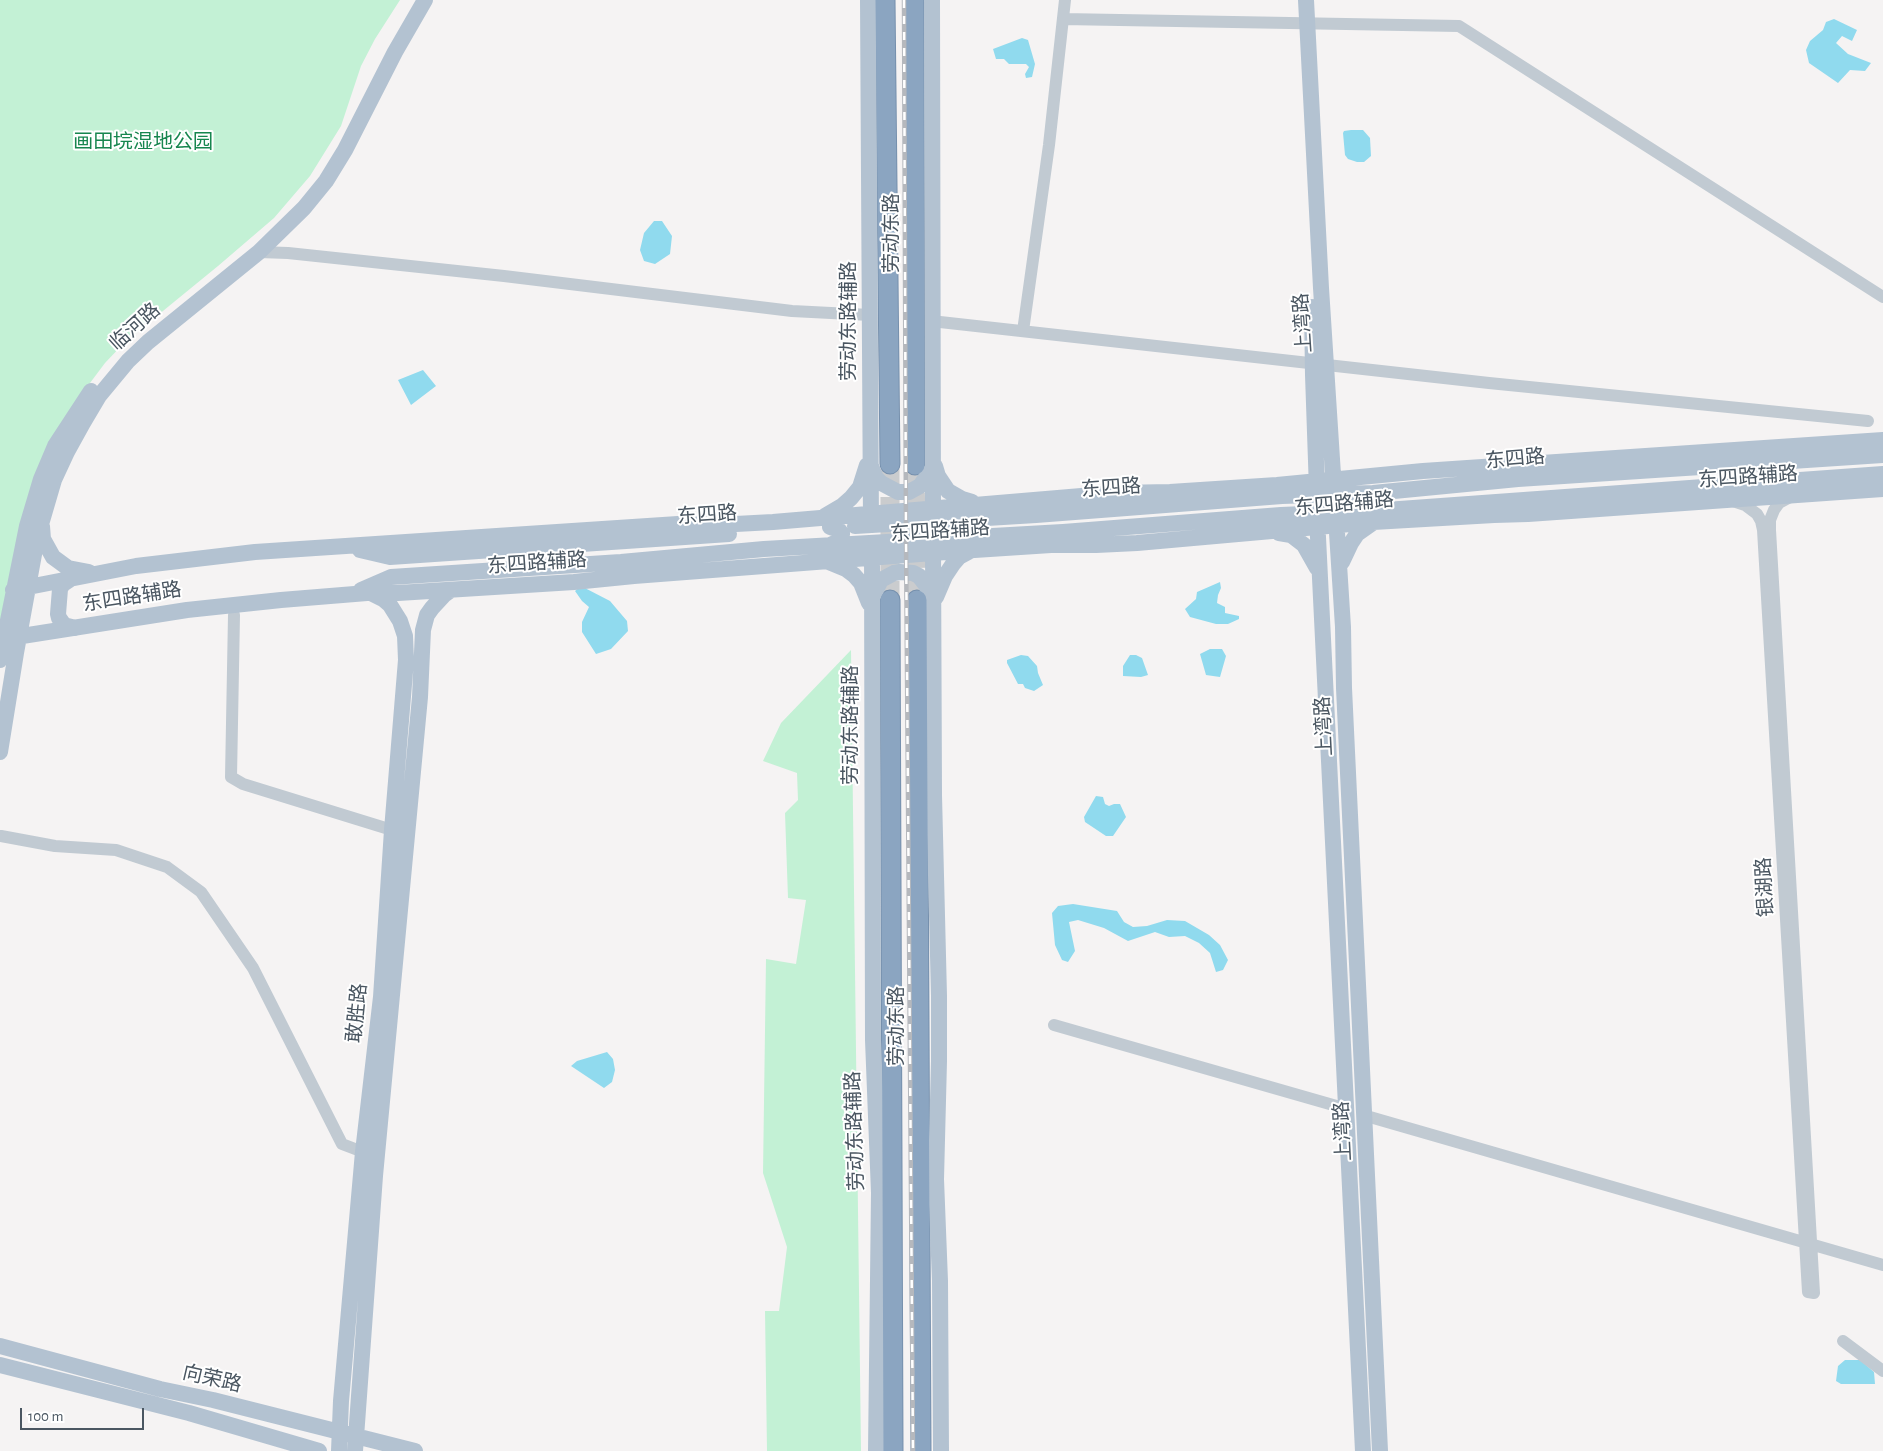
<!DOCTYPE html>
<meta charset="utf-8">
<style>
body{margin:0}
#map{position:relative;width:1883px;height:1451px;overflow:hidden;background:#f5f3f3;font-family:"Alegreya Sans",sans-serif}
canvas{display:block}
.scale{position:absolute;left:20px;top:1408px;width:124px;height:22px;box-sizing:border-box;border:2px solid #4a5661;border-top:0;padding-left:6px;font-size:15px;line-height:18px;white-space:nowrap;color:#4a5661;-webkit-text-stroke:4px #fff;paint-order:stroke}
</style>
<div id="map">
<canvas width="1883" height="1451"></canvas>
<div class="scale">100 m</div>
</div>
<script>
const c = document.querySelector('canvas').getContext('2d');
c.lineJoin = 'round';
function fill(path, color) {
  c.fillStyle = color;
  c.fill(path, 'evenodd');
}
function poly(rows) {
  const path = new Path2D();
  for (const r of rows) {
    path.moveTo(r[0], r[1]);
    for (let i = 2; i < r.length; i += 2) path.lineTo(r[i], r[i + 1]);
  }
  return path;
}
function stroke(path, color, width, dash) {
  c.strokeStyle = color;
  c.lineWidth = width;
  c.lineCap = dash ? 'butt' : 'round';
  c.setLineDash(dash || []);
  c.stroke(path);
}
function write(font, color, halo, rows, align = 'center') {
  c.font = font + ' "Alegreya Sans","Noto Sans SC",sans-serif';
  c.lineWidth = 4;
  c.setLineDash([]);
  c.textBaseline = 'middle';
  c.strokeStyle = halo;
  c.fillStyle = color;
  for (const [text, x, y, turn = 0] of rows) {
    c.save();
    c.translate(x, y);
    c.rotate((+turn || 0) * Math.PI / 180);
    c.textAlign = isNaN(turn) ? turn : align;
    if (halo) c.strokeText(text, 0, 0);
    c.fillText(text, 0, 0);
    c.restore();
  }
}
fill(poly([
 [0,0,400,0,375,39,361,66,341,126,310,176,274,218,218,266,125,342,105,363,81,395,0,631],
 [851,650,861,1451,767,1451,765,1311,779,1311,787,1247,763,1173,766,959,796,964,806,900,788,898,785,813,798,800,797,773,763,761,781,723]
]), '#c3f1d5');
fill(poly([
 [1834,19,1857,30,1852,41,1842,36,1836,43,1848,54,1871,63,1865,71,1850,70,1838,83,1809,63,1806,50,1810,41,1823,30,1826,22],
 [1022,38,1028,40,1035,64,1032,77,1026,78,1025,74,1029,67,1026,64,1009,64,1004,59,996,59,993,49],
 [1351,130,1363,130,1370,138,1371,156,1364,162,1357,162,1348,159,1345,155,1343,133,1344,131],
 [654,221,662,221,672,236,670,254,655,264,644,261,640,250,644,233],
 [423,370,436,386,411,405,398,380],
 [1220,582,1221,588,1218,595,1217,603,1225,607,1225,613,1239,616,1239,619,1228,624,1216,624,1190,617,1185,609,1196,599,1197,592],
 [581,586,610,601,627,621,628,631,611,649,596,654,582,632,582,622,589,607,582,601,575,591],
 [1210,649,1222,649,1226,656,1220,677,1206,675,1200,654],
 [1021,655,1028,656,1037,666,1038,673,1043,685,1034,691,1025,688,1023,684,1018,684,1007,663,1007,660],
 [1130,655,1136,655,1142,658,1148,675,1141,677,1123,676,1123,666],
 [1096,796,1103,797,1105,804,1109,806,1114,804,1120,804,1126,817,1113,836,1106,836,1085,822,1084,817],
 [1073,904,1117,911,1124,922,1133,927,1147,926,1167,920,1185,921,1209,935,1220,945,1228,960,1223,970,1216,972,1210,953,1199,943,1185,936,1169,937,1155,932,1128,941,1104,928,1078,920,1069,922,1075,951,1068,962,1062,960,1055,945,1052,913,1058,906],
 [607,1052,613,1059,615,1070,612,1082,604,1088,571,1066,577,1061],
 [1845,1360,1860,1360,1874,1372,1875,1384,1841,1384,1836,1381,1838,1366]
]), '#90daee');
stroke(poly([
 [915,465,917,600],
 [890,600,890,464]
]), '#caccce', 19, [19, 9]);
const highway = poly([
 [885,0,890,464],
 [914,0,915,465],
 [890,600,893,1451],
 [917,600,921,1451]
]);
stroke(highway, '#7690ad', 21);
stroke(poly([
 [1063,19,1459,26,1883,297],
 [259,252,288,253,504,276,792,311,870,315],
 [931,321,1489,383,1868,421],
 [1023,331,1049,145,1065,0],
 [1733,501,1745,505,1757,514,1761,521,1763,530,1808,1292,1814,1293,1770,530,1770,520,1774,510,1779,503,1792,496],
 [234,615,231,777,243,784,392,830],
 [1,836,55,846,116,850,167,867,201,892,253,968,342,1144,363,1152],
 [1054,1025,1347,1109],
 [1363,1115,1883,1265],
 [1843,1341,1883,1371]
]), '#c1cad2', 12);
stroke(poly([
 [868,0,871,523],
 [932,0,933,519],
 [1306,0,1321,288,1334,490],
 [1312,307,1313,375,1317,490],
 [871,466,876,478,881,483,898,492,909,492,920,486,932,469],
 [935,466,938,476,948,491,962,499,972,502],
 [825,516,842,506,851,498,860,487,867,465],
 [1317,517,1363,1451],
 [1336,517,1343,627,1344,688,1380,1451],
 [42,526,43,539,53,557,68,568,89,572],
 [855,526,1036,515,1282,496,1373,493,1518,479,1883,455],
 [830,527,839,530,842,534,839,541,830,545],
 [1279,533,1291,535,1304,545,1317,568],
 [933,543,934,795,939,996,939,1061,936,1179,940,1281,941,1451],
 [872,547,873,1040,879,1193,876,1451],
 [360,550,390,557,729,534],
 [829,562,846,569,854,575,861,583,869,603],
 [1342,562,1351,543,1357,534,1374,522],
 [72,578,63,584,60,589,58,614,59,618,64,625,75,628],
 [13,590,136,566,255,552,678,524,717,525,773,522,1117,493,1170,492,1277,485,1423,471,1883,440],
 [361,590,391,577,621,562,764,549,1063,532,1281,515,1372,511,1883,474],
 [873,596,881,580,894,573,900,572,913,573,919,576,926,585,932,599],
 [936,597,945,576,953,564,959,557,972,550],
 [3,639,187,610,281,600,367,593,398,593,574,582,634,576,959,551,1051,545,1096,545,1137,543,1373,522,1494,515,1528,514,1883,489],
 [0,660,27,526,41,479,55,446,91,391],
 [0,752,16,653,37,538,54,480,67,452,83,423,99,396,128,361,148,342,259,252,304,208,326,181,345,150,395,52,425,0],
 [0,1346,160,1389,213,1400,415,1451],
 [0,1365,189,1413,319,1451],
 [339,1451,341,1401,363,1152,381,997,392,830,406,660,405,636,400,621,390,605,383,599,371,593],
 [355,1451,375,1176,420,697,423,630,427,615,432,608,444,595,451,590]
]), '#b3c2d1', 16);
stroke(highway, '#8ba5c1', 19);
const rail = poly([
 [904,0,906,538,913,1451]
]);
stroke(rail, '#b5b8bd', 4.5);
stroke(rail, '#fff', 2.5, [8]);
write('20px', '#17864f', '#fff', [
 ["画田垸湿地公园",143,142]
]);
write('20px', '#4a5661', '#fff', [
 ["劳动东路",892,233,-90],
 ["劳动东路辅路",849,321,-90],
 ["上湾路",1303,323,-94],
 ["临河路",135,327,-42],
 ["东四路",1515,459,-5],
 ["东四路辅路",1748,477,-4],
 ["东四路",1111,488,-4],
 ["东四路辅路",1344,504,-5],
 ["东四路",707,515,-4],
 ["东四路辅路",940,531,-4],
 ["东四路辅路",537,563,-4],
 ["东四路辅路",132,597,-9],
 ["劳动东路辅路",851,725,-90],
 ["上湾路",1324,726,-93],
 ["银湖路",1765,887,-93],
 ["敢胜路",357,1013,-84],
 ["劳动东路",897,1026,-90],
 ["劳动东路辅路",855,1131,-92],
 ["上湾路",1343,1131,-93],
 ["向荣路",212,1379,13]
]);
</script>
